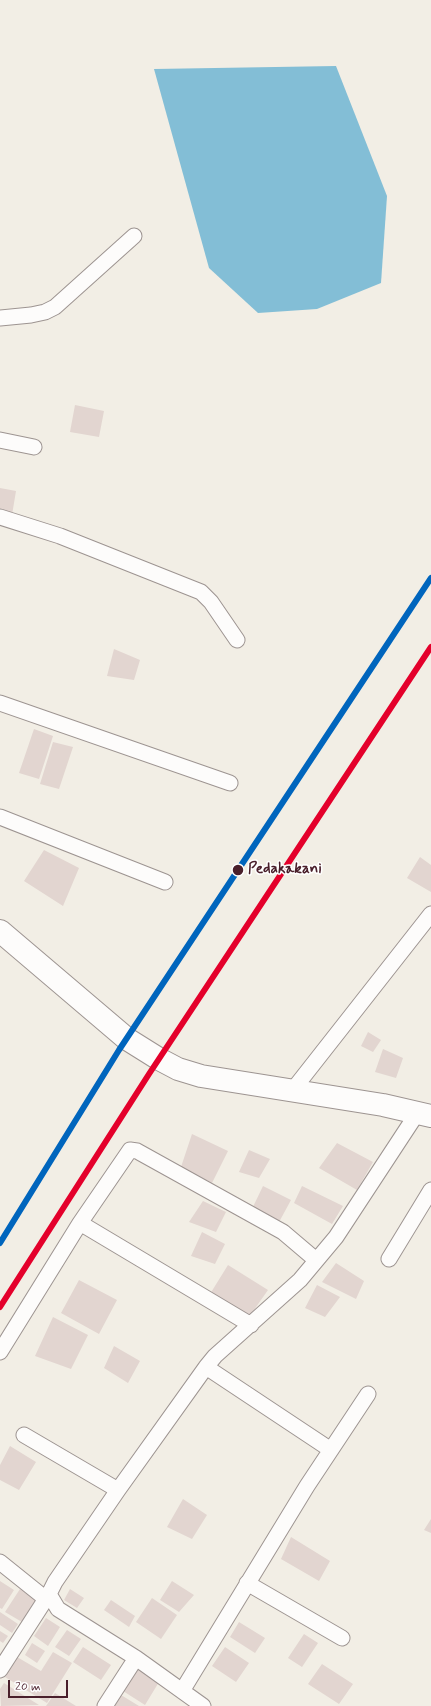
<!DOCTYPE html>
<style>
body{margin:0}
#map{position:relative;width:431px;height:1706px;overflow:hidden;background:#f2eee5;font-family:Mynerve,sans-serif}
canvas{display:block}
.scale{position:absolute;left:8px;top:1680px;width:60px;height:18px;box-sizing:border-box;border:2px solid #4a1f2b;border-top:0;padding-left:5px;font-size:12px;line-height:14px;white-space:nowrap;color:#4a1f2b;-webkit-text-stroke:3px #fff;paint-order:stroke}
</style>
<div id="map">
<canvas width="431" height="1706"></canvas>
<div class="scale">20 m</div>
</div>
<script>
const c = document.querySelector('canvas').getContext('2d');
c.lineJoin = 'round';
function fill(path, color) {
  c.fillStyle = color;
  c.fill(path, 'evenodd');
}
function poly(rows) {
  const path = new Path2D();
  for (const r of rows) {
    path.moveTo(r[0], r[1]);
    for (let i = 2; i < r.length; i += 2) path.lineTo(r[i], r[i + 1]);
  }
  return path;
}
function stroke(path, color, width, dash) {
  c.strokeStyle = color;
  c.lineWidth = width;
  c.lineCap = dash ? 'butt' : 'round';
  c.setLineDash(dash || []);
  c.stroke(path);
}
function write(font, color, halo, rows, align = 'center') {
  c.font = font + ' Mynerve,sans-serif';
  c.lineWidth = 3;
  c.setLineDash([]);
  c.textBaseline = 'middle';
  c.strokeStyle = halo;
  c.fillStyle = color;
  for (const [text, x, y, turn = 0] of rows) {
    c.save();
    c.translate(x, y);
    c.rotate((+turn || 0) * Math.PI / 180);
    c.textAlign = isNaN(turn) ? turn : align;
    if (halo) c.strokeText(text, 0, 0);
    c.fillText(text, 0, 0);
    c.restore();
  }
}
fill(poly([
 [336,66,387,196,381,283,317,309,258,313,209,268,154,69]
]), '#83bed6');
fill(poly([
 [75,405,104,411,99,437,70,432],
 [0,488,16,491,12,515,0,512],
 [114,649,140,660,134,680,107,676],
 [34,729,53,736,39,779,19,773],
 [53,742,73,747,59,789,40,784],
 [44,850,79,868,63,906,24,881],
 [420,857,431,865,431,892,407,878],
 [368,1032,381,1040,373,1052,361,1046],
 [383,1049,403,1058,396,1078,375,1072],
 [192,1134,228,1151,212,1183,181,1167],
 [337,1143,373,1162,357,1190,319,1168],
 [249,1150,270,1159,259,1178,239,1172],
 [263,1186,291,1200,278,1224,251,1211],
 [302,1186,343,1206,332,1224,294,1203],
 [203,1201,226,1212,216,1232,189,1222],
 [202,1232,225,1244,215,1264,191,1256],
 [336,1263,364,1281,356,1299,322,1282],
 [228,1265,268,1290,249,1317,210,1294],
 [79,1280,117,1300,99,1334,61,1313],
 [317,1285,340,1297,325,1317,305,1308],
 [53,1317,88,1335,71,1369,35,1356],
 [114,1346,140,1361,128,1383,104,1368],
 [10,1446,36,1462,19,1490,0,1480,0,1465],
 [183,1499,207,1515,192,1539,167,1527],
 [431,1519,431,1533,424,1530],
 [291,1537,330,1561,319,1581,281,1559],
 [0,1581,14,1590,2,1609,0,1608],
 [172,1581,194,1595,179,1612,160,1600],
 [20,1589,37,1600,22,1622,5,1612],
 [70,1589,84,1598,77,1608,64,1600],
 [152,1598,177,1615,161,1639,136,1622],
 [111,1600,135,1616,129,1627,104,1610],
 [0,1612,18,1624,12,1633,0,1625],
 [46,1618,60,1627,48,1646,34,1636],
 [239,1622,265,1638,255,1653,230,1637],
 [67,1630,81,1639,69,1656,55,1647],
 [0,1631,8,1636,3,1643,0,1641],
 [304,1634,318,1643,302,1667,288,1658],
 [32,1643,45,1651,37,1663,25,1655],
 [83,1647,111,1665,101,1680,73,1662],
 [225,1647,249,1663,236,1682,212,1666],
 [53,1652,72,1663,47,1703,5,1677,17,1657,41,1671],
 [322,1664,353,1684,339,1704,308,1684],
 [137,1668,159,1682,145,1705,123,1691],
 [4,1683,39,1705,1,1706,0,1689],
 [55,1693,76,1706,46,1706],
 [121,1695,139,1706,113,1706]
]), '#e2d5d0');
const minor = poly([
 [0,318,31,315,45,312,55,307,134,236],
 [0,440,34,447],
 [0,517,60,536,201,592,211,602,237,640],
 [0,703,230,783],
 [0,817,165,882],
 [292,1091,431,914],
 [80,1223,251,1325],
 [389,1259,431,1190],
 [0,1352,80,1223,130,1150,137,1151,283,1232,316,1260],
 [206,1367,331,1450],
 [24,1435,118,1490],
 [0,1562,46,1599],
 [247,1583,342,1638],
 [0,1670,49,1594],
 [182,1691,307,1486,368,1394],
 [105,1706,136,1658],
 [203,1706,136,1658,58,1609,49,1594,55,1582,118,1490,206,1367,215,1356,300,1280,336,1237,418,1112]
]);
const secondary = poly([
 [0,931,127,1039,159,1059,178,1069,201,1076,383,1105,431,1116]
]);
stroke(minor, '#9d9491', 17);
stroke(secondary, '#9d9491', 24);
stroke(minor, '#fdfcfb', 15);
stroke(secondary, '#fdfcfb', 22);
stroke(poly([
 [0,1243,119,1050,431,578]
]), '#0065bd', 6);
stroke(poly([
 [0,1307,149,1074,431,647]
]), '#e4002b', 6);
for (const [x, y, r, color] of [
 [238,870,6,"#4a1f2b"]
]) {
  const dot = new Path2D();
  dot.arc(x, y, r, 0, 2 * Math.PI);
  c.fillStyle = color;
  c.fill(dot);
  stroke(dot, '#fff', 1.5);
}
write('bold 15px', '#4a1f2b', '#fff', [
 ["Pedakakani",248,870]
], 'left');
</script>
